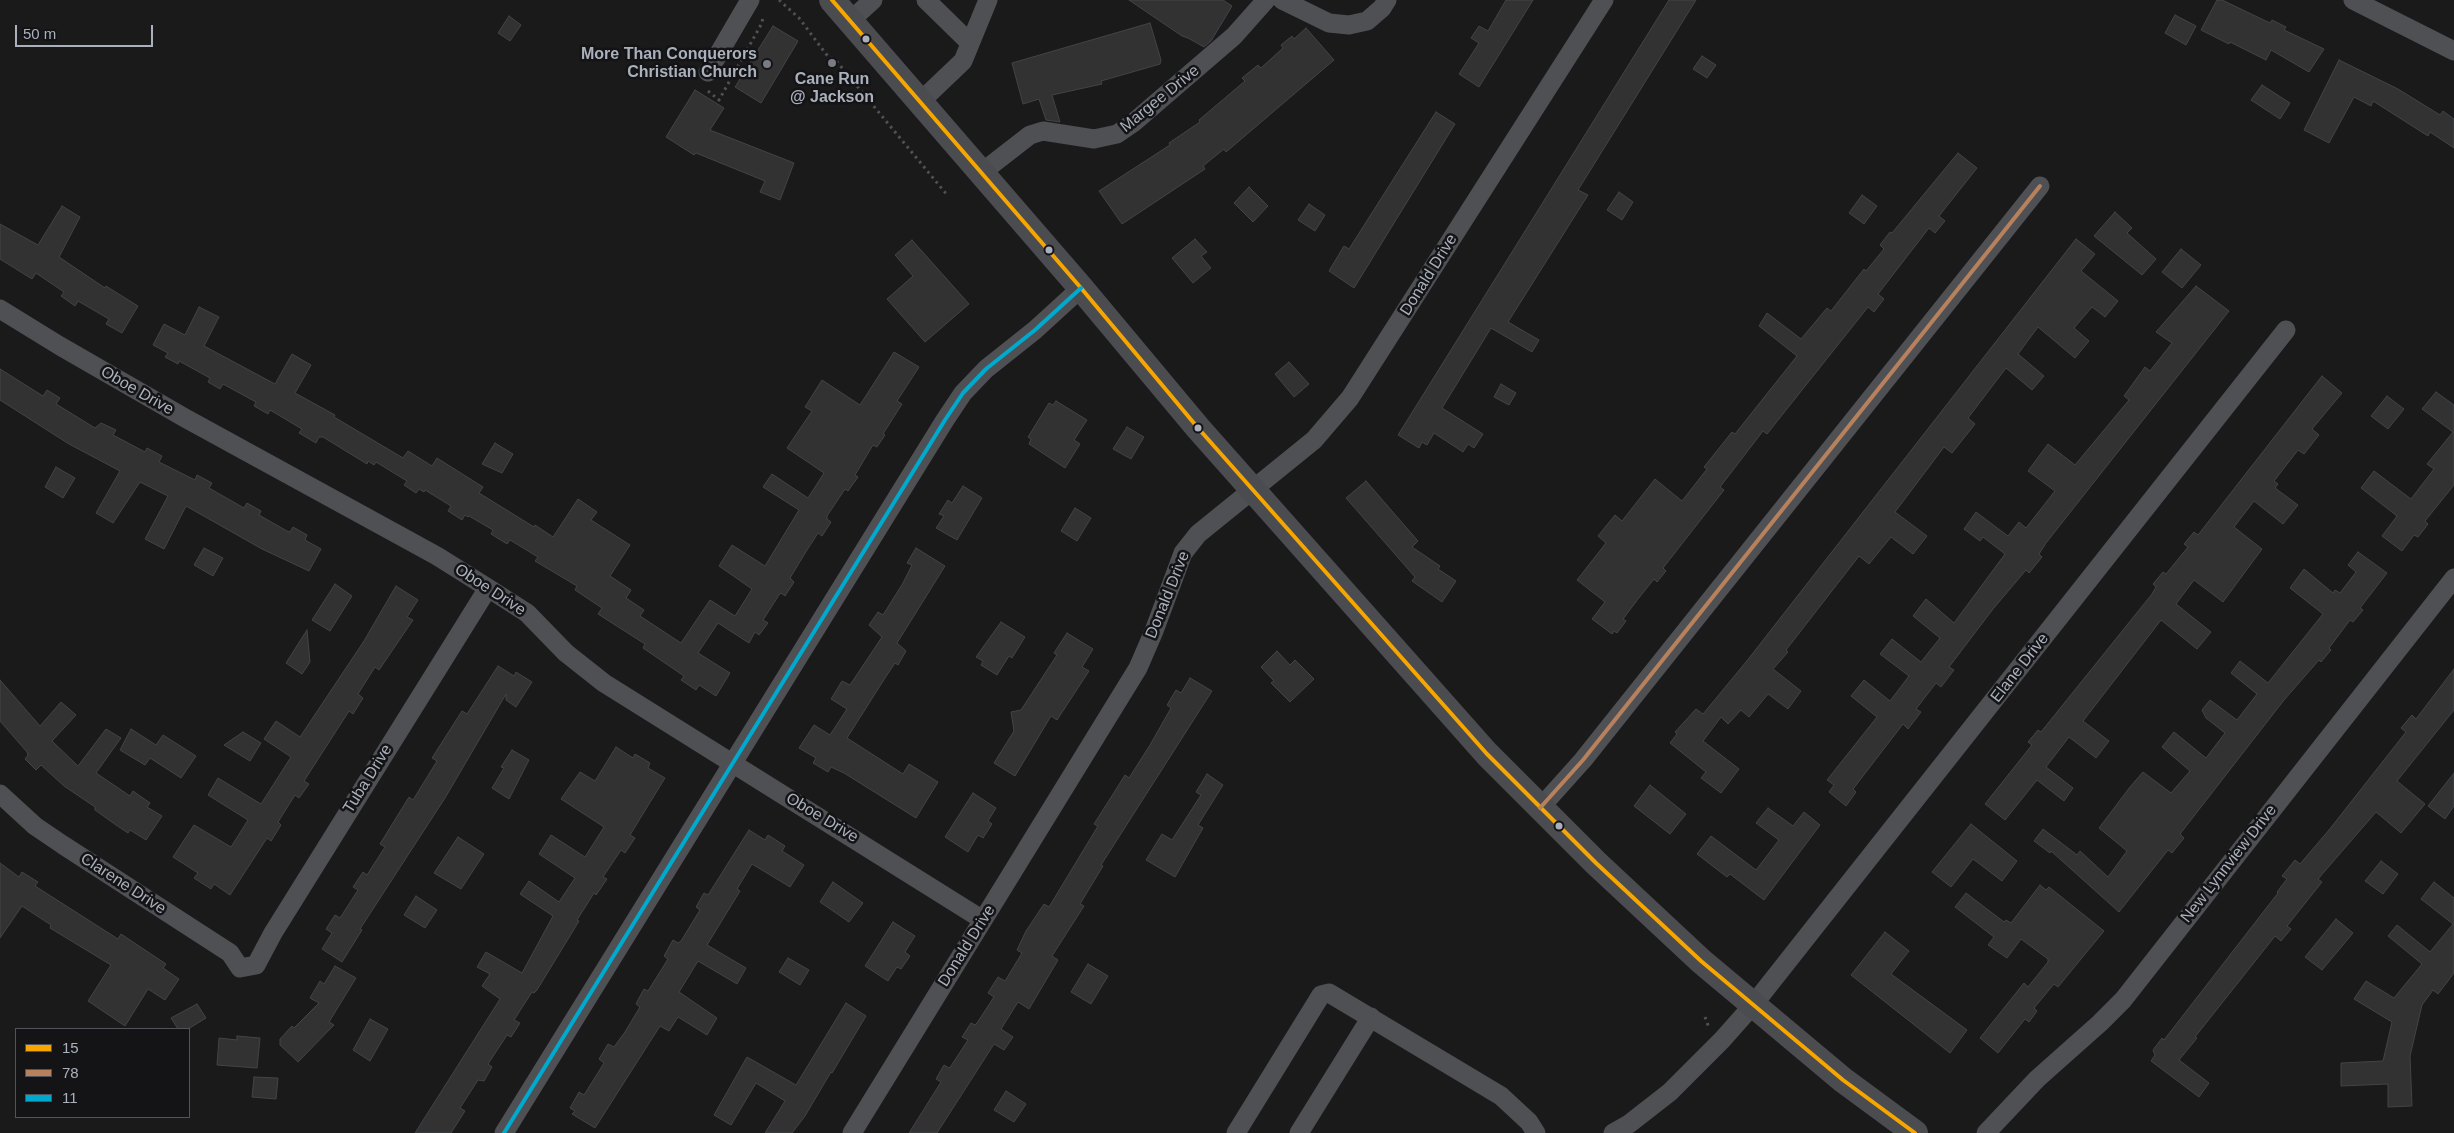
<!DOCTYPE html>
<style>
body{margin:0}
#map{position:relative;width:2454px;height:1133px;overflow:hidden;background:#1a1a1b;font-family:Helvetica,sans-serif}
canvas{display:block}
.legend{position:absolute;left:15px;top:1028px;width:175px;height:90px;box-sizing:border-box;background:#141417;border:1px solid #505359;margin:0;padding:6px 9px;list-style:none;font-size:15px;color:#aab1bc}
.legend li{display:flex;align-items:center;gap:10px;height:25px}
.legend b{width:25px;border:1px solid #505359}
.scale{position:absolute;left:15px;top:25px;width:138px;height:22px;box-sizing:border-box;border:2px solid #aab1bc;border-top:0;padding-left:6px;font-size:15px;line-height:18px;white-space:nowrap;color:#aab1bc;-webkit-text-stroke:4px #141417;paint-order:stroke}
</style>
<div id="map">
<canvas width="2454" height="1133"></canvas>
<ul class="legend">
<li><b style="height:6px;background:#f7a600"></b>15</li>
<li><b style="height:6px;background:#b6815c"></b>78</li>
<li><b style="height:6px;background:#00a9ce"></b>11</li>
</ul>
<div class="scale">50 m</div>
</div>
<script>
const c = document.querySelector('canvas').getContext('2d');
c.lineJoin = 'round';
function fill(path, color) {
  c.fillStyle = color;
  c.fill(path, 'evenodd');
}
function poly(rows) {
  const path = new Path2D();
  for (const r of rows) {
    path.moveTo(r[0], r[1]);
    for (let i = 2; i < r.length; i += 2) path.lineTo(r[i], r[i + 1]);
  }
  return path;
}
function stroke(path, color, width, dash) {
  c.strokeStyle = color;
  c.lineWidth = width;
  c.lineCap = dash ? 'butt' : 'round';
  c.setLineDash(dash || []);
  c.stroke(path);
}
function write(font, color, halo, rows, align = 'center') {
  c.font = font + ' Helvetica,sans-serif';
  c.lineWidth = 5;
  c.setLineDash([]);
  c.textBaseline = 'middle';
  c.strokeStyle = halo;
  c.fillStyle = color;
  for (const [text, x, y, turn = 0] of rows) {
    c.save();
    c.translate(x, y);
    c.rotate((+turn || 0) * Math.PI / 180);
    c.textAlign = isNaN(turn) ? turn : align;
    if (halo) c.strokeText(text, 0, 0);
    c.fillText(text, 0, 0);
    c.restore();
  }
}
const building = poly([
 [1129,0,1223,0,1232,6,1211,41,1204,47,1188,38,1182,36,1129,0],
 [1506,0,1533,0,1479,87,1459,74,1479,43,1471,38,1479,26,1488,31,1506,0],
 [1669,0,1696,0,1578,190,1588,195,1508,322,1539,340,1532,352,1491,328,1442,408,1483,434,1474,448,1468,444,1463,452,1434,433,1427,445,1422,442,1419,448,1398,435,1669,0],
 [2217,0,2222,0,2270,23,2272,20,2286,27,2284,30,2324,49,2309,72,2271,50,2266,60,2230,42,2229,44,2201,30,2217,0],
 [2175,15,2196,26,2186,45,2165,33,2175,15],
 [509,16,521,25,510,41,498,33,509,16],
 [1150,23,1161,60,1160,64,1101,81,1102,84,1052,95,1060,122,1046,120,1039,99,1023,104,1012,63,1150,23],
 [773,26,798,41,761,103,735,87,773,26],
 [1306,28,1334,60,1226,152,1224,149,1203,166,1205,169,1122,224,1099,191,1170,145,1169,143,1200,122,1199,120,1245,81,1242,78,1258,65,1261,68,1283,48,1281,45,1292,36,1294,39,1306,28],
 [1702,56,1716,65,1707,78,1693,69,1702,56],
 [2339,60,2398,89,2440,115,2443,111,2454,119,2454,148,2430,132,2428,136,2373,101,2371,106,2354,97,2329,143,2304,130,2339,60],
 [2262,85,2290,103,2280,119,2251,100,2262,85],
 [695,90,724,108,710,130,794,163,780,200,760,192,765,181,696,153,694,155,666,137,695,90],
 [1436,112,1455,124,1354,288,1329,271,1344,246,1349,249,1436,112],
 [1958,153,1977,168,1939,216,1945,221,1935,233,1929,228,1878,294,1884,299,1874,312,1868,307,1767,434,1763,431,1720,487,1724,490,1663,568,1666,571,1657,582,1654,579,1638,599,1623,619,1626,621,1617,633,1614,631,1612,634,1592,619,1605,602,1577,580,1606,543,1598,536,1615,515,1622,521,1655,479,1682,501,1707,469,1704,467,1732,432,1735,434,1797,356,1759,326,1767,313,1801,339,1827,308,1831,311,1864,269,1866,271,1884,249,1880,245,1890,232,1892,233,1958,153],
 [1249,187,1268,206,1253,222,1234,203,1249,187],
 [1619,192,1633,202,1622,220,1607,210,1619,192],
 [1862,195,1877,206,1864,224,1849,213,1862,195],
 [1309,204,1325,215,1315,231,1298,220,1309,204],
 [62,206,80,217,59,257,105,288,106,286,138,306,122,333,106,324,109,319,78,301,75,306,61,296,64,292,36,273,32,279,0,259,0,224,38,245,62,206],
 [2115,212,2132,228,2127,233,2156,259,2142,275,2094,236,2115,212],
 [1195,239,1207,252,1201,256,1211,268,1193,283,1172,258,1195,239],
 [2076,239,2095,254,2081,271,2118,301,2105,317,2092,307,2074,328,2089,341,2075,358,2038,327,2018,354,2044,376,2032,390,2006,368,1968,418,1975,424,1952,453,1944,447,1895,512,1927,536,1913,554,1891,537,1869,564,1859,556,1786,650,1788,652,1773,669,1801,691,1788,709,1768,694,1749,717,1741,710,1728,724,1721,717,1703,741,1739,769,1721,793,1701,778,1706,772,1670,743,1677,734,1675,732,1696,709,1703,714,1746,662,2076,239],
 [912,240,969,304,925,342,887,299,913,276,895,255,912,240],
 [2181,249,2201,265,2182,288,2162,272,2181,249],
 [2196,286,2229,311,2046,543,2039,554,2042,557,2029,573,2026,570,1993,609,1949,667,1954,670,1941,687,1936,683,1916,709,1921,712,1908,729,1903,724,1853,789,1856,792,1846,806,1829,792,1834,785,1827,780,1877,717,1851,696,1864,680,1890,701,1909,676,1880,654,1892,639,1921,662,1940,638,1913,616,1926,599,1954,623,2005,554,1983,537,1980,541,1964,529,1976,512,2008,536,2019,522,2026,528,2055,491,2028,471,2048,444,2075,465,2129,400,2124,396,2145,367,2150,371,2172,343,2156,332,2196,286],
 [199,307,219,317,204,346,275,384,292,354,311,365,295,393,335,415,334,417,403,458,408,451,432,466,437,458,483,487,479,493,534,527,535,525,553,537,578,499,597,512,591,520,630,545,610,576,631,590,626,598,644,610,640,616,681,643,710,600,735,616,752,589,719,566,732,545,765,566,799,510,763,487,772,474,808,498,824,473,787,448,812,411,805,407,822,380,860,405,894,352,919,367,897,401,902,404,883,434,885,435,877,447,873,445,855,475,858,477,848,491,845,489,827,516,827,519,831,522,822,536,818,533,807,550,790,578,794,582,785,596,781,593,779,595,763,620,768,623,759,635,755,632,749,643,718,623,698,653,730,673,716,696,699,685,696,690,681,680,684,676,643,648,645,644,598,614,602,608,575,590,577,586,535,561,538,557,510,540,507,544,491,534,493,530,469,516,468,517,465,515,462,520,448,511,451,506,425,490,424,492,419,489,416,493,404,485,407,481,376,462,374,465,368,461,367,464,323,437,319,437,316,443,299,433,302,429,270,410,268,414,254,406,256,402,223,384,220,389,208,382,210,378,179,361,178,364,165,357,168,353,153,345,164,324,185,335,199,307],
 [1289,362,1309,384,1294,397,1275,374,1289,362],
 [0,369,43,396,47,390,60,398,56,404,95,428,101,423,116,430,113,435,145,452,147,448,162,456,159,462,195,480,197,475,212,483,209,488,244,508,247,503,261,511,259,515,287,531,290,532,293,527,307,535,305,540,321,549,309,571,262,549,186,506,164,549,145,539,168,496,140,482,113,523,96,513,120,471,69,444,0,400,0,369],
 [2322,376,2342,393,2312,429,2319,435,2304,454,2298,450,2274,481,2278,484,2275,488,2298,505,2283,524,2254,501,2234,527,2262,549,2223,602,2194,580,2176,604,2211,632,2197,649,2161,620,2083,721,2109,741,2096,758,2069,737,2046,767,2073,788,2064,801,2037,780,2005,820,1985,804,2032,745,2028,742,2038,730,2041,732,2152,594,2156,587,2153,584,2163,572,2166,574,2188,547,2184,544,2194,532,2198,535,2322,376],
 [1501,384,1516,393,1509,405,1494,397,1501,384],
 [2436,392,2454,405,2454,485,2425,521,2428,524,2418,537,2414,535,2402,551,2382,536,2397,516,2361,488,2374,471,2411,499,2434,469,2427,464,2453,432,2422,409,2436,392],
 [2387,396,2404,409,2388,429,2371,416,2387,396],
 [1056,401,1087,420,1074,440,1080,444,1065,468,1029,444,1031,439,1028,437,1049,403,1053,405,1056,401],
 [1127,427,1144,437,1131,459,1113,449,1127,427],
 [495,443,513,454,502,473,482,464,495,443],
 [56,467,75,478,63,498,45,487,56,467],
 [1366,481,1418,541,1412,547,1440,566,1438,569,1456,581,1442,602,1412,581,1415,577,1346,498,1366,481],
 [963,486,982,498,957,540,936,528,944,516,939,514,948,500,952,503,963,486],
 [1075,508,1091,518,1077,541,1061,531,1075,508],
 [204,548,223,558,213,576,194,565,204,548],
 [916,548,945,566,897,643,906,651,898,665,895,663,885,678,847,738,903,774,909,764,938,782,916,818,844,773,831,767,828,772,813,763,816,758,799,748,814,725,830,735,847,709,831,699,842,681,850,685,882,637,869,625,878,612,883,615,903,583,912,565,907,563,916,548],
 [2358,552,2387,573,2360,608,2363,610,2353,622,2350,620,2329,648,2331,650,2321,662,2319,660,2284,700,2180,834,2184,838,2172,853,2168,850,2119,912,2051,851,2050,853,2034,841,2043,829,2077,855,2080,851,2108,877,2127,851,2099,828,2130,787,2143,772,2171,793,2190,771,2162,747,2174,732,2206,758,2225,733,2206,718,2202,710,2210,700,2237,720,2257,694,2231,673,2240,661,2268,683,2323,614,2290,588,2304,569,2333,593,2335,590,2340,593,2356,572,2348,565,2358,552],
 [335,584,352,596,330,631,312,620,335,584],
 [396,586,418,600,407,617,413,620,379,670,375,667,358,694,363,698,353,714,349,711,304,781,309,784,299,798,295,795,278,822,281,825,271,841,267,838,230,895,214,884,211,889,194,878,198,873,173,857,194,825,231,847,248,820,208,795,218,778,261,804,291,757,264,739,276,721,300,737,364,641,396,586],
 [1001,622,1025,637,1012,658,1009,656,997,675,981,665,983,661,976,657,1001,622],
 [307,630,310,662,302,674,286,663,307,630],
 [1067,633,1093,649,1082,667,1089,671,1057,720,1051,716,1015,776,994,763,1014,731,1011,712,1021,710,1057,655,1054,653,1067,633],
 [1277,651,1290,665,1295,660,1314,679,1290,702,1271,683,1274,681,1261,667,1277,651],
 [498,666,514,676,516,672,532,682,516,707,506,700,506,694,445,798,360,929,362,930,342,962,322,949,332,933,326,929,335,915,340,918,358,890,353,887,363,872,367,875,385,847,380,844,409,797,413,800,437,761,432,758,462,711,467,714,498,666],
 [2454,669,2454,710,2397,781,2425,804,2401,833,2376,812,2318,879,2322,882,2287,926,2291,929,2281,941,2275,936,2195,1037,2197,1038,2179,1060,2209,1083,2199,1097,2151,1061,2155,1055,2153,1050,2162,1038,2164,1040,2278,893,2277,892,2287,879,2282,876,2295,860,2300,864,2329,830,2406,732,2401,728,2412,715,2416,719,2454,669],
 [1190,678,1212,691,1101,865,1103,866,1080,904,1084,906,1052,956,1058,960,1029,1009,1018,1002,1001,1029,1013,1037,1004,1050,994,1044,937,1133,909,1133,941,1082,936,1079,944,1065,949,1068,951,1066,968,1040,962,1037,971,1023,975,1025,977,1023,994,997,988,993,998,977,1005,981,1022,953,1017,950,1026,931,1044,904,1049,907,1098,826,1094,824,1115,791,1125,775,1129,778,1150,745,1171,708,1167,705,1176,690,1181,693,1190,678],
 [0,680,40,726,61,702,76,715,52,741,78,766,106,729,121,738,96,773,130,796,133,791,150,803,147,807,162,816,146,840,130,830,128,833,116,825,95,810,95,807,64,786,41,765,36,770,25,759,28,755,27,752,0,721,0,680],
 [131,729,156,745,163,735,196,756,181,778,150,758,145,765,120,750,131,729],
 [243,732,261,743,250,761,224,745,243,732],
 [616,747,633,758,635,754,650,763,648,768,665,778,630,835,635,838,625,853,621,850,603,877,607,879,596,895,594,893,577,920,579,921,537,990,534,993,532,992,514,1020,520,1023,511,1037,507,1035,488,1064,492,1067,484,1081,478,1080,460,1108,465,1111,451,1133,415,1133,500,999,482,986,490,974,477,967,486,952,522,973,553,916,520,894,529,881,559,902,575,878,539,854,551,835,585,857,604,827,561,799,580,772,595,781,616,747],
 [512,750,529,760,509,799,492,788,504,768,501,767,512,750],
 [2454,773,2454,806,2445,819,2428,806,2454,773],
 [1207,774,1223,785,1198,825,1203,828,1175,877,1146,860,1162,834,1172,840,1201,795,1196,792,1207,774],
 [1650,785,1686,814,1670,834,1634,806,1650,785],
 [973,793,996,808,988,821,992,824,983,838,978,835,968,852,945,837,973,793],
 [1768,808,1793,826,1804,812,1820,825,1764,900,1730,874,1727,877,1697,854,1711,836,1756,870,1779,840,1756,823,1768,808],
 [1971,824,2017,861,2002,881,1973,859,1951,887,1932,872,1971,824],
 [749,830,765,840,768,835,785,846,782,851,804,865,790,887,752,864,737,889,740,891,707,945,746,968,737,984,698,961,679,992,717,1018,707,1035,678,1017,669,1031,660,1026,595,1128,572,1114,575,1111,570,1108,579,1092,584,1095,604,1063,599,1059,608,1044,614,1047,625,1032,640,1007,636,1004,639,998,644,989,648,991,668,959,664,956,673,940,678,943,681,941,700,910,696,907,704,893,708,895,749,830],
 [458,837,484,854,461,889,434,873,458,837],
 [2381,861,2398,874,2383,894,2365,881,2381,861],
 [0,863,19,877,22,872,38,882,35,886,118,939,121,934,166,964,163,968,179,979,165,1000,148,989,125,1026,88,1001,111,965,50,928,51,925,22,906,0,938,0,863],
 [833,882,863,903,849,922,820,902,833,882],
 [2434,882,2454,898,2454,973,2438,994,2433,990,2422,1005,2410,1056,2412,1106,2388,1107,2388,1084,2341,1086,2341,1063,2383,1061,2392,1022,2354,999,2366,981,2394,998,2422,964,2388,936,2397,925,2430,952,2453,924,2421,899,2434,882],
 [2040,885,2046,890,2049,887,2104,931,2058,987,2054,984,2034,1008,2037,1011,2029,1022,2025,1019,1998,1053,1980,1038,2024,983,2028,987,2048,962,2048,959,2021,939,2007,958,1988,945,1994,937,1955,907,1966,893,2004,922,2006,920,2011,923,2040,885],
 [416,896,437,910,425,928,404,915,416,896],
 [2336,919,2353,933,2322,970,2305,957,2336,919],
 [893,922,915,936,905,952,910,956,901,969,897,967,888,981,865,966,893,922],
 [1885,932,1909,951,1891,974,1967,1030,1950,1053,1851,975,1885,932],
 [788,958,809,970,800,985,779,972,788,958],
 [1088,964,1108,976,1091,1004,1071,992,1088,964],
 [335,966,356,978,329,1022,334,1025,298,1062,280,1045,280,1039,292,1026,294,1028,319,1003,310,998,320,981,324,984,335,966],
 [846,1003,866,1016,832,1073,831,1072,805,1116,792,1133,765,1133,785,1101,756,1083,731,1125,714,1115,747,1057,796,1085,846,1003],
 [197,1004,206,1018,188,1029,178,1029,171,1018,197,1004],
 [370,1019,388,1029,370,1061,353,1050,370,1019],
 [237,1036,260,1038,257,1068,217,1065,219,1038,237,1040,237,1036],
 [254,1077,278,1078,276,1099,252,1097,254,1077],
 [1006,1091,1026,1104,1014,1122,994,1110,1006,1091]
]);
fill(building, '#323233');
stroke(building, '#434447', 1);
stroke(poly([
 [779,0,799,18,826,54,838,63,948,196],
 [708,91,719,100,762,23,763,16],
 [1705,1017,1709,1028]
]), '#505155', 3, [2.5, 4]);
stroke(poly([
 [926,0,970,43],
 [1282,0,1329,23,1349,25,1367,21,1382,8,1387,0],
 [2353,0,2454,51],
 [850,21,873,0],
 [708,72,750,0],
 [920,102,963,61,988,0],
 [981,173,1030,135,1043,131,1094,139,1117,134,1133,123,1234,36,1266,0],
 [0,309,60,346,185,418,437,556,488,588,527,613,566,653,604,683,983,920],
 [0,794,35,826,63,845,230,953,240,968,256,965,273,933,488,588],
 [1540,808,1583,760,2040,186],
 [504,1133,945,420,963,393,986,369,1035,330,1081,288],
 [852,1133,1138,668,1154,631,1183,553,1198,534,1314,440,1350,398,1604,0],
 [1236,1133,1321,995,1329,993,1501,1096,1529,1122,1536,1133],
 [1299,1133,1371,1017],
 [1613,1133,1629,1124,1670,1092,1722,1040,1753,1005,2286,330],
 [1986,1133,2037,1079,2100,1023,2123,1000,2454,578]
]), '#4e5054', 19);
stroke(poly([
 [832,0,1081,288,1198,428,1487,754,1596,863,1701,961,1843,1080,1915,1133]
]), '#4b4c50', 26);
stroke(poly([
 [832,0,1081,288,1198,428,1487,754,1596,863,1701,961,1843,1080,1915,1133]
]), '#f7a600', 4);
stroke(poly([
 [1540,808,1583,760,2040,186]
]), '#b6815c', 4);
stroke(poly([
 [504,1133,945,420,963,393,986,369,1035,330,1081,288]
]), '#00a9ce', 4);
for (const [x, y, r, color] of [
 [866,39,4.5,"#aab1bc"],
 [832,63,5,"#787c84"],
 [767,64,5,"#787c84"],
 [1049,250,4.5,"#aab1bc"],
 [1198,428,4.5,"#aab1bc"],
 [1559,826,4.5,"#aab1bc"]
]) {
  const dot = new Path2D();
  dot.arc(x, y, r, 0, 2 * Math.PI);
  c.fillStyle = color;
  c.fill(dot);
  stroke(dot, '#141417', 2);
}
write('bold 16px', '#aab1bc', '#141417', [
 ["More Than Conquerors",757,55],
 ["Christian Church",757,73],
 ["Cane Run",832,80,"center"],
 ["@ Jackson",832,98,"center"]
], 'right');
write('16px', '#aab1bc', '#141417', [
 ["Margee Drive",1160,99,-39],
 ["Donald Drive",1429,275,-58],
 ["Oboe Drive",137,391,30],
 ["Oboe Drive",490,590,33],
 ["Donald Drive",1168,595,-68],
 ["Elane Drive",2020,668,-52],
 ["Tuba Drive",368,779,-58],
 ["Oboe Drive",822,818,31],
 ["New Lynnview Drive",2229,864,-52],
 ["Clarene Drive",123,884,33],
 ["Donald Drive",967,946,-58]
]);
</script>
